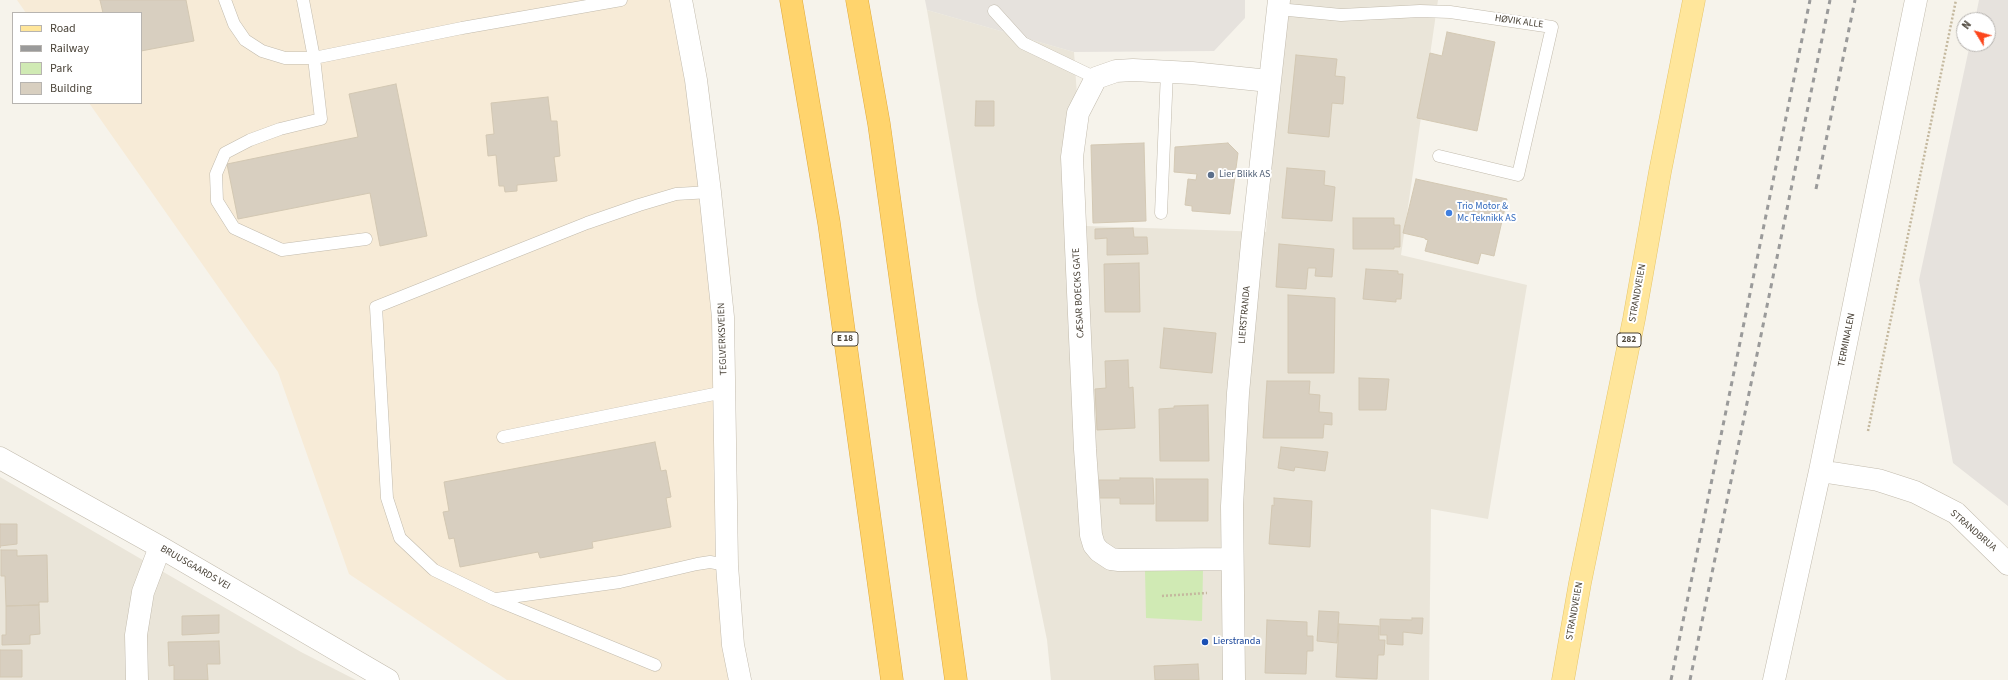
<!DOCTYPE html>
<meta charset="utf-8">
<style>
body{margin:0}
#map{position:relative;width:2008px;height:680px;overflow:hidden;background:#f6f3eb;font-family:"Source Sans 3",sans-serif}
canvas{display:block}
.legend{position:absolute;left:12px;top:12px;width:130px;height:92px;box-sizing:border-box;background:#fff;border:1px solid #b7b4b0;margin:0;padding:5px 7px;list-style:none;font-size:12px;color:#4b4439}
.legend li{display:flex;align-items:center;gap:8px;height:20px}
.legend b{width:20px;border:1px solid #b7b4b0}
.north{position:absolute;left:1956px;top:12px;width:40px;height:40px;box-sizing:border-box;background:#fff;border:1px solid #b7b4b0;border-radius:50%;rotate:307deg;font-size:11px;font-weight:700;line-height:16px;text-align:center;color:#4b4439}
.north::after{content:'';display:block;margin:auto;width:14px;height:18px;background:#fc461c;clip-path:polygon(50% 0,100% 100%,50% 72%,0 100%)}
</style>
<div id="map">
<canvas width="2008" height="680"></canvas>
<ul class="legend">
<li><b style="height:5px;background:#ffe69b"></b>Road</li>
<li><b style="height:5px;background:#9a9a9a"></b>Railway</li>
<li><b style="height:11px;background:#d0eab4"></b>Park</li>
<li><b style="height:11px;background:#d8cfc0"></b>Building</li>
</ul>
<div class="north">N</div>
</div>
<script>
const c = document.querySelector('canvas').getContext('2d');
c.lineJoin = 'round';
function fill(path, color) {
  c.fillStyle = color;
  c.fill(path, 'evenodd');
}
function poly(rows) {
  const path = new Path2D();
  for (const r of rows) {
    path.moveTo(r[0], r[1]);
    for (let i = 2; i < r.length; i += 2) path.lineTo(r[i], r[i + 1]);
  }
  return path;
}
function stroke(path, color, width, dash) {
  c.strokeStyle = color;
  c.lineWidth = width;
  c.lineCap = dash ? 'butt' : 'round';
  c.setLineDash(dash || []);
  c.stroke(path);
}
function write(font, color, halo, rows, align = 'center') {
  c.font = font + ' "Source Sans 3",sans-serif';
  c.lineWidth = 4;
  c.setLineDash([]);
  c.textBaseline = 'middle';
  c.strokeStyle = halo;
  c.fillStyle = color;
  for (const [text, x, y, turn = 0] of rows) {
    c.save();
    c.translate(x, y);
    c.rotate((+turn || 0) * Math.PI / 180);
    c.textAlign = isNaN(turn) ? turn : align;
    if (halo) c.strokeText(text, 0, 0);
    c.fillText(text, 0, 0);
    c.restore();
  }
}
fill(poly([
 [1286,0,1438,0,1401,255,1527,285,1488,519,1431,509,1429,680,1051,680,1047,640,977,300,927,10,1074,52,1086,226,1266,232],
 [0,477,301,652,356,680,0,680]
]), '#eae5d9');
fill(poly([
 [17,0,691,0,730,265,740,680,507,680,349,574,278,372,89,103,141,103,141,13,26,13]
]), '#f7ebd7');
fill(poly([
 [925,0,1245,0,1245,18,1214,51,1074,52,927,10],
 [1979,0,2008,0,2008,506,1953,463,1919,280,1970,44,1988,44,1988,20,1975,20]
]), '#e6e2dd');
fill(poly([
 [1203,569,1202,621,1146,618,1145,570]
]), '#d0eab4');
const building = poly([
 [100,0,186,0,194,41,141,51,141,13,103,13,100,0],
 [1447,32,1495,42,1477,131,1417,118,1430,53,1442,56,1447,32],
 [1296,55,1337,59,1335,76,1345,77,1343,104,1332,103,1329,137,1288,133,1296,55],
 [396,84,427,236,380,246,370,193,238,219,227,164,358,137,349,94,396,84],
 [548,97,551,121,557,121,560,156,554,157,557,181,517,185,517,191,505,192,504,186,499,186,496,155,488,156,486,135,494,134,491,103,548,97],
 [976,101,994,101,994,126,975,126,976,101],
 [1144,143,1146,221,1093,223,1091,145,1144,143],
 [1228,143,1238,153,1230,214,1192,211,1192,206,1185,205,1188,179,1196,180,1197,174,1174,172,1175,147,1228,143],
 [1287,168,1325,171,1324,185,1335,187,1332,221,1282,218,1287,168],
 [1416,179,1507,199,1494,256,1481,253,1478,264,1425,251,1428,240,1425,239,1425,238,1403,233,1416,179],
 [1353,218,1394,218,1394,225,1400,225,1400,247,1394,247,1394,249,1353,249,1353,218],
 [1133,228,1134,237,1147,237,1148,254,1107,255,1107,238,1095,239,1095,229,1133,228],
 [1279,244,1334,249,1332,277,1315,276,1316,268,1308,268,1306,289,1276,287,1279,244],
 [1139,263,1140,312,1105,312,1104,264,1139,263],
 [1366,269,1398,271,1398,274,1403,274,1401,299,1396,299,1396,302,1363,299,1366,269],
 [1288,295,1335,298,1334,373,1288,373,1288,295],
 [1164,328,1216,333,1212,373,1160,368,1164,328],
 [1128,360,1129,388,1133,387,1135,428,1097,430,1095,389,1106,388,1105,361,1128,360],
 [1359,378,1389,379,1386,410,1359,410,1359,378],
 [1267,381,1310,381,1309,394,1320,395,1319,412,1332,413,1332,425,1324,424,1323,438,1263,438,1267,381],
 [1208,405,1209,461,1160,461,1159,409,1174,408,1174,406,1208,405],
 [655,442,661,471,666,470,671,497,666,498,671,527,592,542,593,548,540,558,538,552,460,567,454,538,449,539,443,512,449,511,444,482,655,442],
 [1281,447,1328,452,1325,471,1295,467,1294,471,1278,468,1281,447],
 [1120,478,1153,478,1154,504,1120,504,1120,498,1099,498,1099,480,1120,480,1120,478],
 [1156,479,1208,479,1208,521,1156,521,1156,479],
 [1274,498,1312,501,1310,547,1269,544,1272,505,1274,506,1274,498],
 [0,524,17,524,17,544,0,546,0,548,0,524],
 [1,550,17,550,17,556,47,555,48,602,39,602,39,605,6,606,5,576,1,576,1,550],
 [39,605,40,634,30,635,30,644,2,645,2,635,6,635,6,606,39,605],
 [1319,611,1339,612,1337,643,1317,641,1319,611],
 [219,615,219,633,182,635,182,616,219,615],
 [1412,618,1423,618,1422,634,1403,632,1403,645,1387,644,1387,635,1380,635,1380,619,1412,620,1412,618],
 [1267,620,1307,622,1307,636,1313,636,1313,651,1307,651,1306,674,1265,673,1267,620],
 [1339,624,1379,626,1379,640,1385,640,1384,655,1378,655,1377,679,1336,677,1339,624],
 [219,641,220,664,207,664,208,680,174,680,174,665,169,666,168,642,219,641],
 [0,650,22,650,22,677,0,677,0,650],
 [1198,664,1199,680,1155,680,1154,666,1198,664]
]);
fill(building, '#d8cfc0');
stroke(building, '#d3c8b3', 1);
const lane = poly([
 [225,0,234,24,245,40,262,51,285,58,314,58,462,28,621,0],
 [303,0,314,58,321,119,280,129,250,140,225,153,216,174,217,201,234,228,282,250,366,239],
 [1278,9,1341,15,1420,11,1450,12,1552,27,1518,175,1439,156],
 [994,11,1023,43,1096,78],
 [1161,213,1167,72],
 [503,437,724,392],
 [496,599,620,582,697,564,710,562,727,565],
 [655,665,494,599,434,570,400,538,387,498,376,307,587,223,639,205,676,194,710,192]
]);
const street = poly([
 [681,0,696,80,710,192,723,317,727,565,733,645,740,680],
 [0,458,160,547,388,680],
 [1820,471,1878,480,1915,492,1956,513,2008,564],
 [1231,559,1119,560,1111,559,1099,551,1094,545,1091,535,1085,449,1072,157,1078,113,1096,78,1116,71,1133,70,1192,73,1269,81],
 [137,680,136,635,143,592,160,547],
 [1234,680,1232,506,1238,393,1252,243,1279,0],
 [1774,680,1820,471,1916,0]
]);
const primary = poly([
 [1563,680,1580,583,1634,319,1660,172,1694,0]
]);
const highway = poly([
 [791,0,829,223,892,680],
 [857,0,879,124,956,680]
]);
stroke(lane, '#c2bbad', 13);
stroke(street, '#c2bbad', 23);
stroke(primary, '#e6c569', 23);
stroke(highway, '#e0a93b', 23);
stroke(poly([
 [1868,431,1956,0],
 [1162,596,1207,593]
]), '#c4b89e', 2.5, [2, 2]);
stroke(lane, '#fff', 12);
stroke(street, '#fff', 22);
stroke(primary, '#ffe69b', 22);
stroke(highway, '#ffd46d', 22);
stroke(poly([
 [1816,189,1855,0],
 [1671,680,1810,0],
 [1690,680,1830,0]
]), '#9a9a9a', 3, [5, 5]);
for (const [x, y, r, color] of [
 [1211,175,4,"#5c6f8a"],
 [1449,213,4,"#3f7fe0"],
 [1205,642,4,"#1a4fb4"]
]) {
  const dot = new Path2D();
  dot.arc(x, y, r, 0, 2 * Math.PI);
  c.fillStyle = color;
  c.fill(dot);
  stroke(dot, '#fff', 1.5);
}
for (const [x, y, w] of [
 [845,339,26],
 [1629,340,24]
]) {
  const box = new Path2D();
  box.roundRect(x - w / 2, y - 7, w, 14, 3);
  c.fillStyle = '#fff';
  c.fill(box);
  stroke(box, '#4b4439', 1);
}
write('bold 9px', '#4b4439', null, [
 ["E 18",845,339],
 ["282",1629,340]
]);
write('10px', '#4b4439', '#fff', [
 ["HØVIK ALLE",1519,22,8],
 ["CÆSAR BOECKS GATE",1079,293,-93],
 ["STRANDVEIEN",1638,293,-80],
 ["LIERSTRANDA",1245,315,-85],
 ["TEGLVERKSVEIEN",723,339,-92],
 ["TERMINALEN",1847,340,-79],
 ["STRANDBRUA",1973,531,41],
 ["BRUUSGAARDS VEI",195,568,30],
 ["STRANDVEIEN",1575,611,-80]
]);
write('10px', '#4e5e75', '#fff', [
 ["Lier Blikk AS",1219,175]
], 'left');
write('10px', '#366cbe', '#fff', [
 ["Trio Motor &",1457,207],
 ["Mc Teknikk AS",1457,219]
], 'left');
write('10px', '#164399', '#fff', [
 ["Lierstranda",1213,642]
], 'left');
</script>
